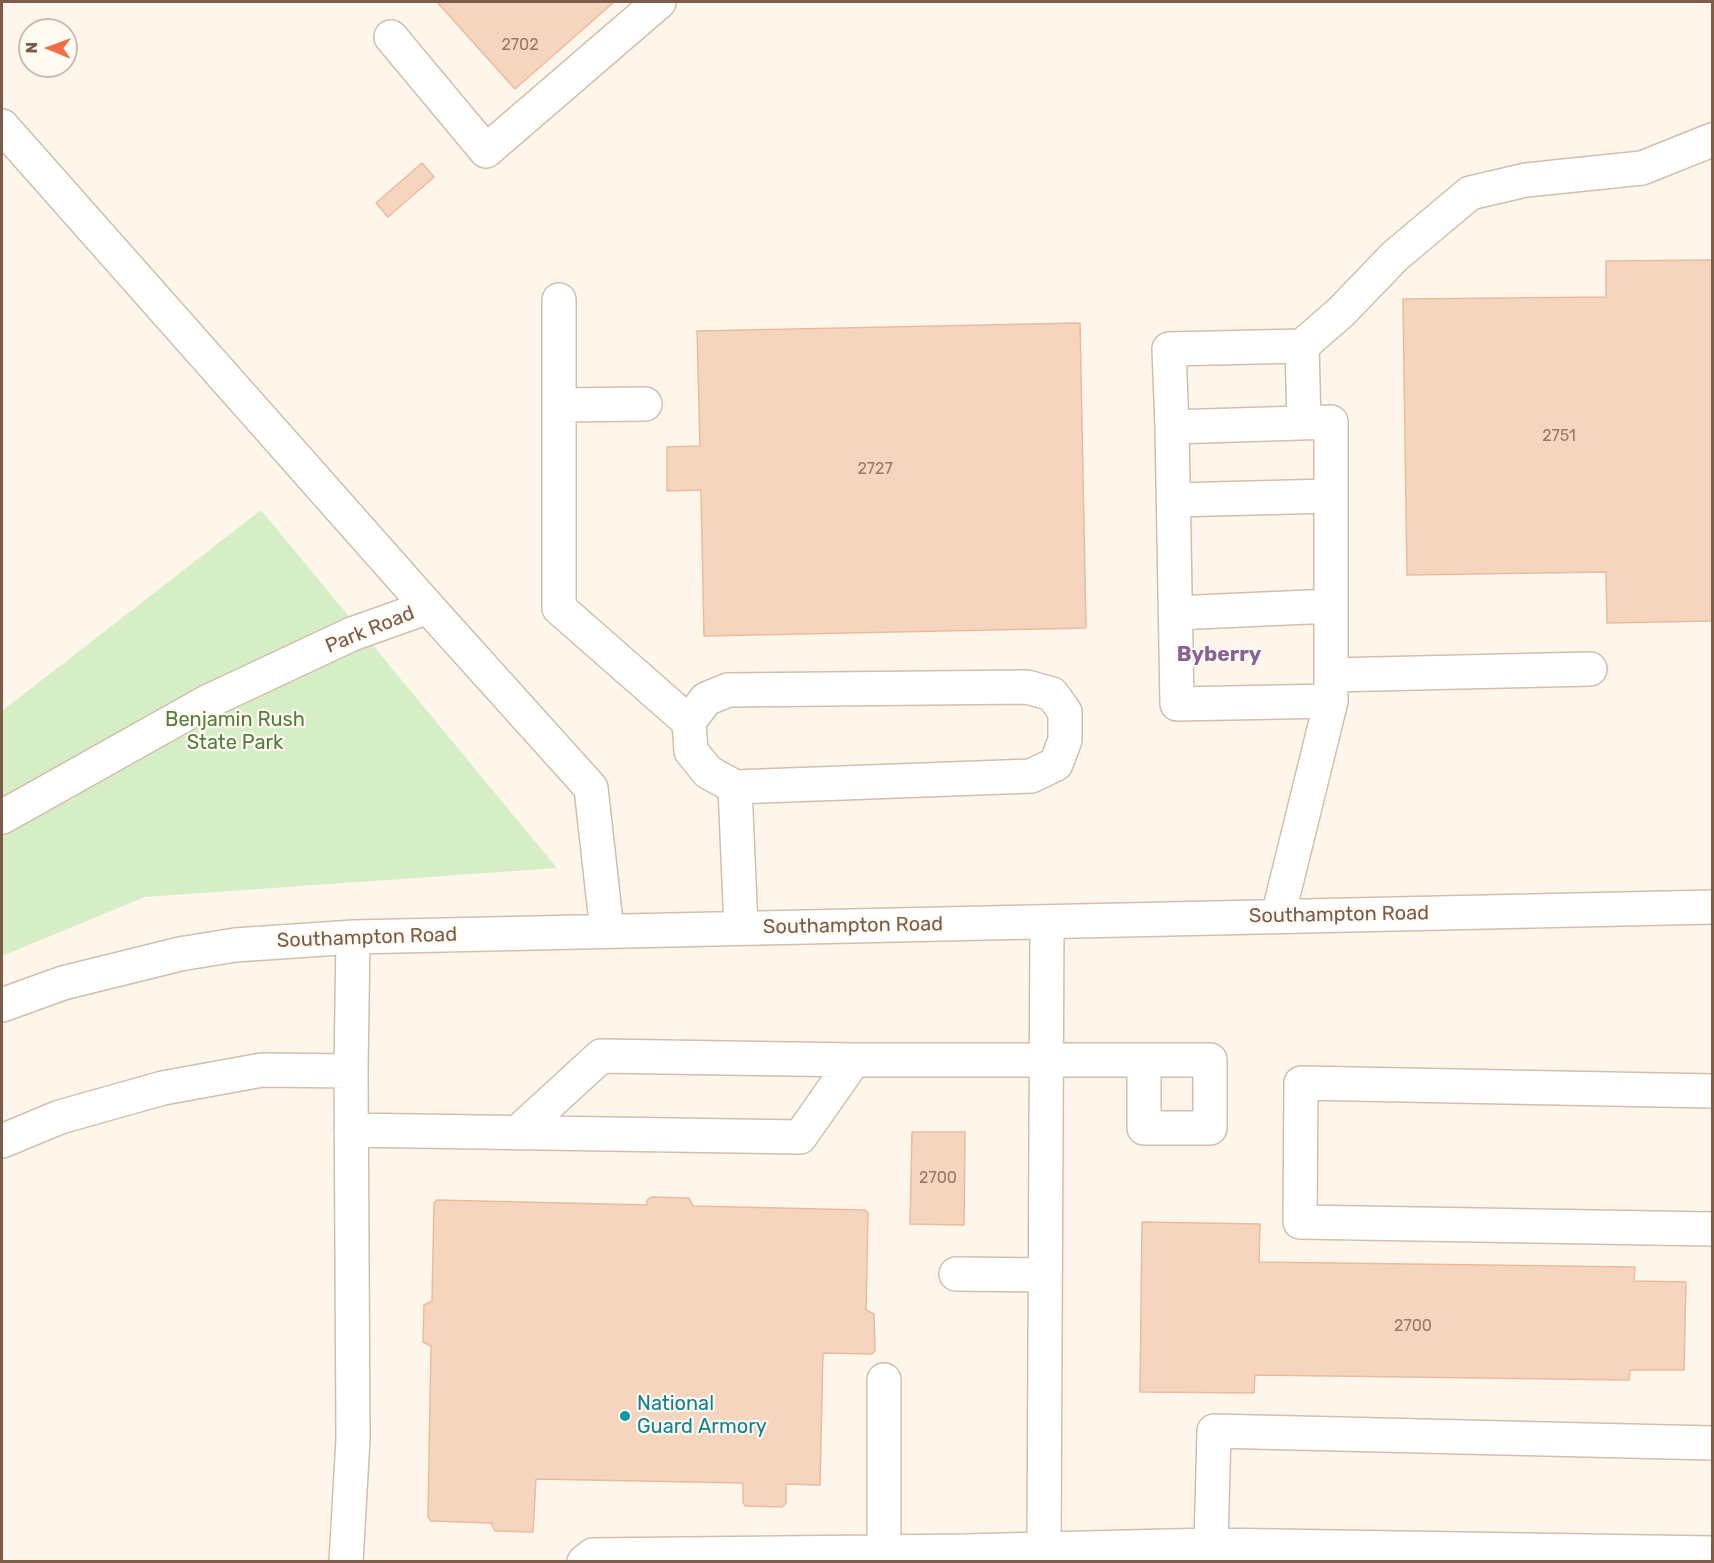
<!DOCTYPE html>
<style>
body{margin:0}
#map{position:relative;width:1714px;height:1563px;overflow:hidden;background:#fef6ea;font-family:Rubik,sans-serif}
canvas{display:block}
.frame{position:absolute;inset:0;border:3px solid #7c5c49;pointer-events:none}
.north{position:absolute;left:18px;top:18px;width:60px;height:60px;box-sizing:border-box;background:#fffaf2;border:2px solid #cbbbae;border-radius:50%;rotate:271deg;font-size:16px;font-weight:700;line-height:24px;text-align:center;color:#7c5c49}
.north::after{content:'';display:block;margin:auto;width:21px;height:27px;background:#f16c46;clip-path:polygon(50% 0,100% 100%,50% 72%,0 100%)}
</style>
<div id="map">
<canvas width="1714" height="1563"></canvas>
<div class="frame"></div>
<div class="north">N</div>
</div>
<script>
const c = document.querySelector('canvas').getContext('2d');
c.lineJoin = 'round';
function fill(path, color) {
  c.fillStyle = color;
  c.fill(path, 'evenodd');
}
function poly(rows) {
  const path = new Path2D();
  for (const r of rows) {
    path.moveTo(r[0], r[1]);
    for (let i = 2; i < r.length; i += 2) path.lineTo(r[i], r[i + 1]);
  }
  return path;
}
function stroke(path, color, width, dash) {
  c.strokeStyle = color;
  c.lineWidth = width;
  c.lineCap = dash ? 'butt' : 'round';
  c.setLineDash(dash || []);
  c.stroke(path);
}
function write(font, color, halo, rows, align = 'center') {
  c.font = font + ' Rubik,sans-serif';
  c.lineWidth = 4.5;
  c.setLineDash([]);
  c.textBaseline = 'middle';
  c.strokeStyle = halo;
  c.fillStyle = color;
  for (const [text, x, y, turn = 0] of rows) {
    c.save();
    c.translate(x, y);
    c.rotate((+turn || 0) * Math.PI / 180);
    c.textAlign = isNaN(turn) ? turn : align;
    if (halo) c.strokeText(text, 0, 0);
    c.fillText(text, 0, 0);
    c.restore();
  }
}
fill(poly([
 [261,510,557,868,145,897,2,956,2,711]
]), '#d6eec6');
const building = poly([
 [437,2,614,2,515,89,437,2],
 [422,163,434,177,388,217,376,203,422,163],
 [1712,260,1712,621,1607,623,1606,572,1407,575,1403,299,1606,297,1606,261,1712,260],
 [1080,323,1086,628,704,636,701,490,667,491,667,447,700,446,697,331,1080,323],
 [912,1132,965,1132,964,1225,910,1224,912,1132],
 [651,1197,689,1198,693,1206,865,1210,868,1213,866,1310,874,1314,875,1351,872,1354,823,1353,820,1485,786,1484,786,1503,782,1507,745,1506,743,1502,743,1483,536,1479,533,1532,495,1531,491,1523,431,1521,428,1517,431,1346,423,1342,424,1305,432,1301,434,1203,437,1200,647,1205,647,1200,651,1197],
 [1142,1222,1260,1224,1259,1262,1635,1267,1634,1281,1686,1282,1684,1370,1630,1370,1629,1380,1255,1375,1254,1393,1140,1392,1142,1222]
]);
fill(building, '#f6d5bf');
stroke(building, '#eabb9d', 1.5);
const minor = poly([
 [391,37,486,151,659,2],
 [2,126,428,607],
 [559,300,559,608,689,722],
 [1302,346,1341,312,1395,256,1470,193,1526,180,1642,168,1712,140],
 [559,405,645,404],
 [1172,427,1169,349,1302,346,1304,423],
 [1173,500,1330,496],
 [1175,613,1331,606],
 [1331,675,1590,669],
 [735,787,1031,776,1056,764,1065,740,1065,712,1052,694,1027,687,728,690,706,699,689,722,691,751,708,772,735,787,741,928],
 [2,817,207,702,352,634,428,607,591,788,607,931],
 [1278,916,1331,701,1331,422,1172,427,1177,704,1331,701],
 [2,1005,63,983,180,954,235,945,353,937,1712,907],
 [1712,1091,1301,1083,1300,1222,1712,1229],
 [351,1130,800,1137,854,1060,1210,1060,1210,1128,1144,1128,1144,1060],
 [517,1133,601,1056,854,1060],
 [2,1141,60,1117,163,1088,262,1070,351,1071,353,937],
 [956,1274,1045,1275],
 [1211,1545,1214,1431,1712,1443],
 [1044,1549,1211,1545,1712,1553],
 [884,1552,884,1380],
 [346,1562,353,1439,351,1071],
 [584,1562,593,1555,965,1551],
 [955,1562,965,1551,1044,1549,1047,922]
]);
stroke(minor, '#d3bead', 36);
stroke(minor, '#fff', 33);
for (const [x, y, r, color] of [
 [625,1416,6,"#0f9aa8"]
]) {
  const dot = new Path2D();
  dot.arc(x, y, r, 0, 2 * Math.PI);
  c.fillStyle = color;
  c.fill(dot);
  stroke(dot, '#fffaf2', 2);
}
write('16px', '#9a7a66', null, [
 ["2702",520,45],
 ["2751",1559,436],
 ["2727",875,469],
 ["2700",938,1178],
 ["2700",1413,1326]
]);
write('20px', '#7c5c49', '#fffaf2', [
 ["Park Road",370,630,-22],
 ["Southampton Road",1339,915,-1],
 ["Southampton Road",853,926,-1],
 ["Southampton Road",367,938,-2]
]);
write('20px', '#507d3d', '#fffaf2', [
 ["Benjamin Rush",235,720],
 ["State Park",235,743]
]);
write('20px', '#0d838f', '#fffaf2', [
 ["National",637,1404],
 ["Guard Armory",637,1427]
], 'left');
write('bold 21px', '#866298', '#fffaf2', [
 ["Byberry",1219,655]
]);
</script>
